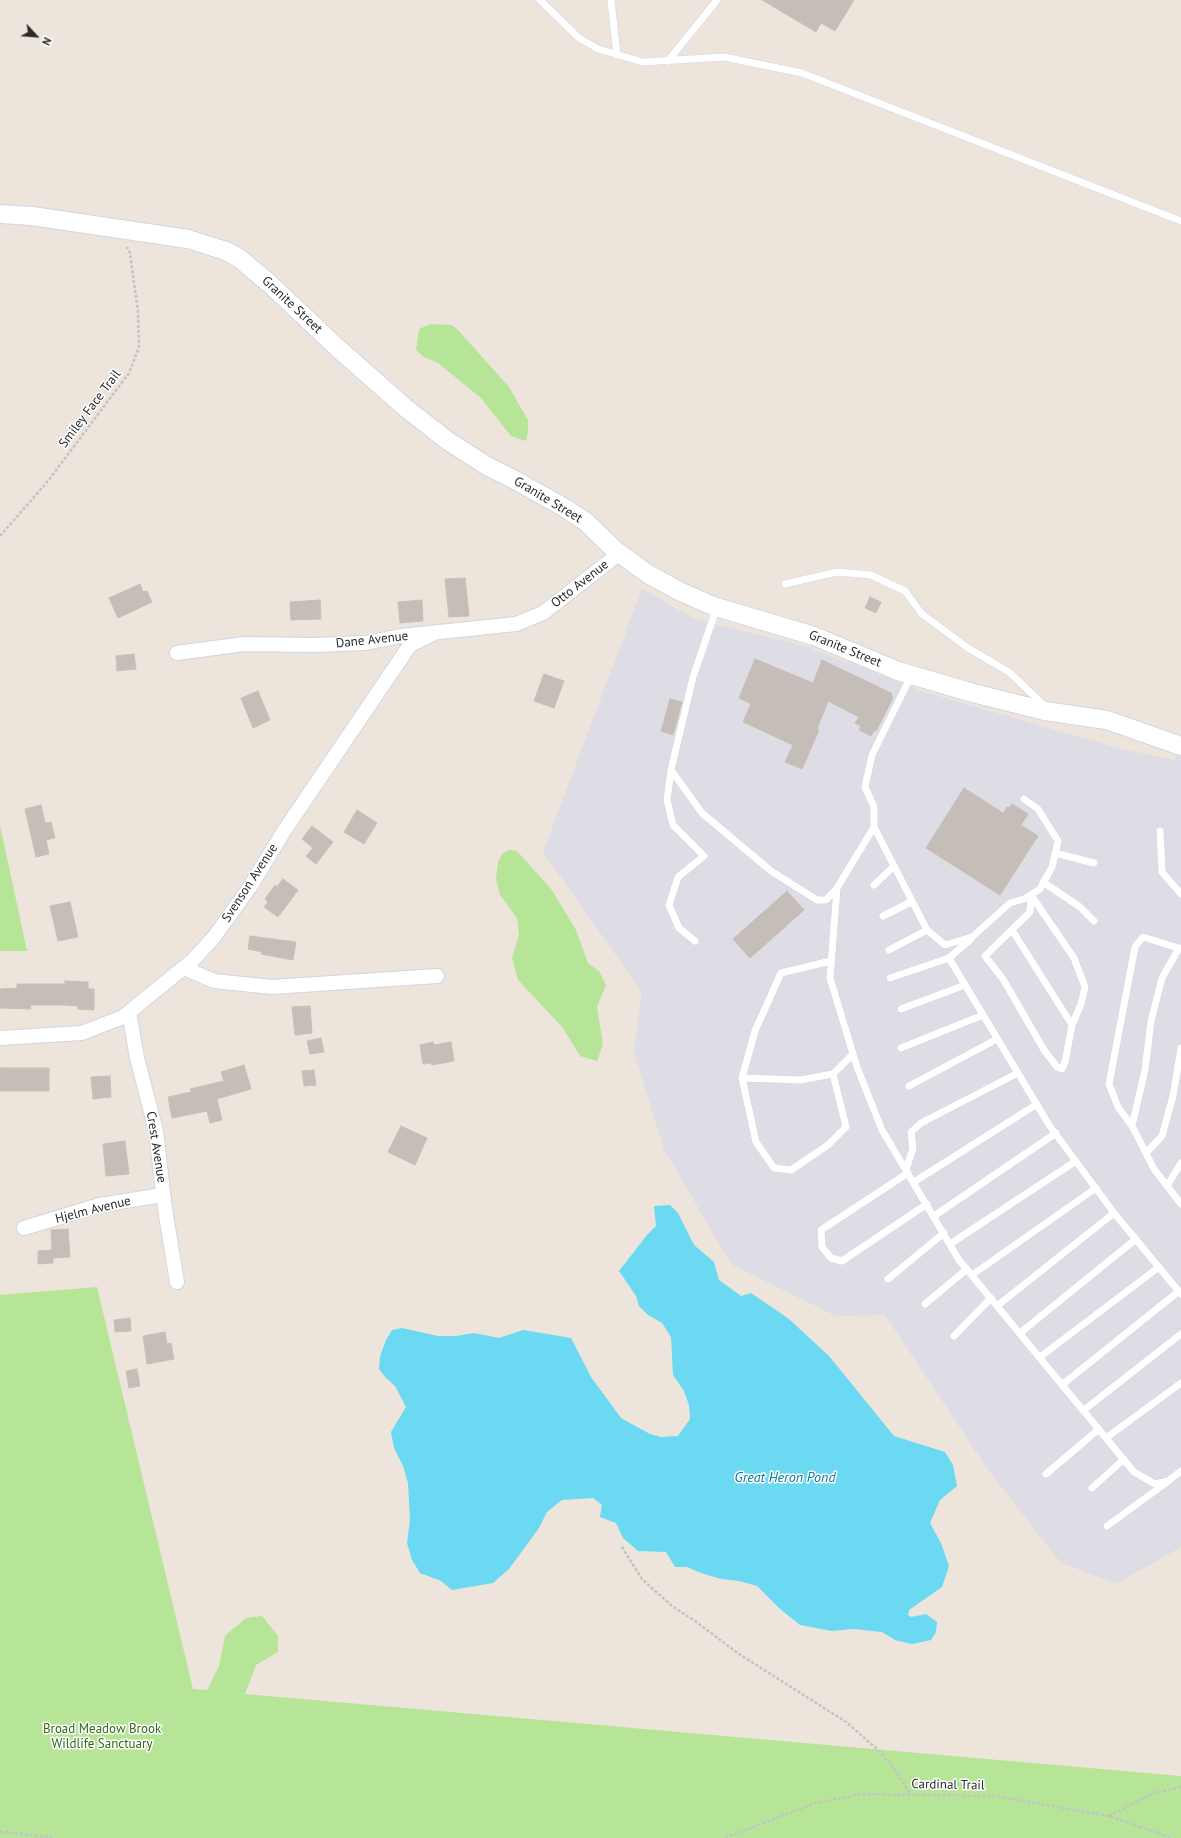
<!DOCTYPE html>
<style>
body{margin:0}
#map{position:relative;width:1181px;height:1838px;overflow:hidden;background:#ede4dc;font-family:"PT Sans",sans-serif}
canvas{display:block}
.north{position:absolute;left:16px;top:16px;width:40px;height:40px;-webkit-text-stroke:3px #fff;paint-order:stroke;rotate:116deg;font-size:11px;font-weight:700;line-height:16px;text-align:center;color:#2a2a2a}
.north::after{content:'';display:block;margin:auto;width:14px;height:18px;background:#2a2a2a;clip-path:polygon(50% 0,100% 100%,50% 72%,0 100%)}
</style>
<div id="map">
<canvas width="1181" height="1838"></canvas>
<div class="north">N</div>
</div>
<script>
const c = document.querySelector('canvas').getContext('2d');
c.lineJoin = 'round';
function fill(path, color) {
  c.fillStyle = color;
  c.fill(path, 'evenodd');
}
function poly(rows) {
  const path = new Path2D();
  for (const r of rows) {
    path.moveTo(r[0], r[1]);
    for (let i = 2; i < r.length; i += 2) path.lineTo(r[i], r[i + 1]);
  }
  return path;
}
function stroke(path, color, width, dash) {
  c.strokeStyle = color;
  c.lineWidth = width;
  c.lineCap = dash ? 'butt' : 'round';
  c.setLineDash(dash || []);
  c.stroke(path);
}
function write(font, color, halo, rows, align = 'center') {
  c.font = font + ' "PT Sans",sans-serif';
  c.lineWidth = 3;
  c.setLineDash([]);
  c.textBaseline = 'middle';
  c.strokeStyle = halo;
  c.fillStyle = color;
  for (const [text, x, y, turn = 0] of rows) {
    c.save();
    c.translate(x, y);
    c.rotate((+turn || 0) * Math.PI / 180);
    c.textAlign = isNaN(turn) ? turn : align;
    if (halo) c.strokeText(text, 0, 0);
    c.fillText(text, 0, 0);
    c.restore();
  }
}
fill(poly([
 [642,589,697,620,802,645,927,693,1122,749,1175,760,1181,738,1181,1547,1116,1584,1060,1562,986,1467,885,1315,836,1316,731,1264,664,1149,634,1052,642,992,543,852]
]), '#dedde5');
fill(poly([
 [430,324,451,325,458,330,509,387,528,420,528,431,526,441,511,436,481,398,438,363,424,357,416,350,419,329],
 [0,825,27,951,0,951],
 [509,850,517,851,552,890,576,930,588,963,599,971,606,985,597,1007,603,1044,597,1061,580,1056,563,1028,518,980,512,958,519,935,517,918,500,895,496,879,498,862,503,853],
 [97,1287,193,1689,207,1690,219,1666,225,1636,246,1618,262,1616,278,1636,278,1652,256,1665,245,1694,1181,1776,1181,1838,0,1838,0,1295]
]), '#b7e597');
fill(poly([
 [670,1205,678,1213,694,1245,714,1262,719,1280,741,1296,751,1293,789,1319,829,1356,894,1436,945,1452,953,1465,957,1486,940,1500,930,1523,941,1543,949,1566,942,1587,909,1610,908,1615,911,1617,926,1614,937,1622,936,1632,931,1640,912,1644,895,1640,882,1632,853,1629,832,1631,800,1625,780,1609,757,1586,739,1581,721,1579,701,1573,687,1567,675,1567,666,1552,638,1551,623,1538,616,1523,600,1517,602,1505,593,1498,562,1500,547,1512,539,1528,509,1569,493,1583,452,1590,441,1581,420,1573,412,1560,407,1543,410,1520,408,1483,403,1466,394,1448,391,1432,406,1407,395,1386,386,1378,379,1369,380,1356,386,1340,392,1330,402,1328,438,1336,456,1336,474,1333,499,1338,523,1330,571,1338,591,1377,621,1418,650,1434,661,1437,678,1436,690,1419,689,1405,684,1391,673,1375,671,1337,662,1323,648,1315,639,1306,636,1296,619,1271,647,1235,656,1226,654,1206]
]), '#6cd9f2');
const building = poly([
 [762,0,854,0,835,31,821,23,816,32,762,0],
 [465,578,469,616,449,617,445,579,465,578],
 [140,584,143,592,147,591,152,602,118,618,109,598,140,584],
 [870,597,881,602,876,613,865,608,870,597],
 [320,600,321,619,291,620,290,602,320,600],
 [422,600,423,621,400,623,398,602,422,600],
 [134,654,136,669,117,671,116,656,134,654],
 [755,659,813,683,822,660,891,693,893,698,876,731,874,730,871,736,859,730,861,726,855,723,859,717,828,701,817,729,819,730,802,769,785,762,793,745,743,722,751,704,739,698,755,659],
 [544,674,564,681,554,708,534,701,544,674],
 [258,691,270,720,253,728,241,698,258,691],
 [670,699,682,702,673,735,661,731,670,699],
 [964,788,1003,813,1007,807,1009,808,1012,804,1028,814,1021,825,1038,836,1000,895,926,848,964,788],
 [41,805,45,823,51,822,55,838,46,840,49,854,36,857,25,809,41,805],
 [357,810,377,823,364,844,344,832,357,810],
 [312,826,333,842,316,864,306,856,313,848,302,839,312,826],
 [283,879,298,890,278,917,264,907,268,902,265,899,275,885,277,887,283,879],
 [787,891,804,910,750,958,733,939,787,891],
 [70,902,78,937,58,941,50,906,70,902],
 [250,936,296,942,293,960,261,954,262,952,248,949,250,936],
 [65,981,88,982,88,989,94,989,94,1010,78,1009,78,1006,64,1005,30,1005,31,1009,0,1008,0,989,17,988,17,984,65,984,65,981],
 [310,1006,312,1033,295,1035,292,1007,310,1006],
 [321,1038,324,1052,310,1054,307,1041,321,1038],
 [433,1042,434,1045,451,1042,454,1061,432,1065,431,1063,423,1064,420,1045,433,1042],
 [244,1065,251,1089,217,1099,222,1120,210,1123,207,1111,172,1118,168,1097,191,1092,190,1089,224,1081,221,1072,244,1065],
 [0,1068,49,1068,49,1091,0,1091,0,1068],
 [314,1070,316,1085,304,1086,302,1071,314,1070],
 [110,1076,111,1097,93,1099,91,1077,110,1076],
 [401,1126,427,1138,415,1165,388,1152,401,1126],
 [125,1141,129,1174,106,1176,103,1144,125,1141],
 [68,1229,70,1257,53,1258,53,1263,38,1264,38,1251,52,1250,51,1230,68,1229],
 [130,1318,131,1331,115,1332,114,1320,130,1318],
 [165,1332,167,1344,171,1343,174,1359,147,1364,143,1336,165,1332],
 [137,1369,140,1386,129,1388,126,1371,137,1369]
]);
fill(building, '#c5beb8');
stroke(building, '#c8c0b5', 1);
const service = poly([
 [540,0,579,38,598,49,643,62,724,57,802,73,1181,221],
 [611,0,617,55],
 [668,61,717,0],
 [785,584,837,572,871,575,905,591,922,614,968,648,1009,672,1046,707],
 [717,607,693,677,671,770,702,813,771,871,817,900,826,900,837,888,874,827,874,807,865,787,872,755,911,676],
 [671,770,667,800,673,825,704,856,678,877,669,905,679,928,695,941],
 [874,827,927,930,945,945,972,937,1010,903,1024,899,1040,889,1052,867,1058,841,1038,809,1024,799],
 [1160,831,1162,872,1181,894],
 [1055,853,1094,863],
 [1043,882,1080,907,1094,921],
 [874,885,893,867],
 [837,888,830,978,857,1067,882,1130,959,1260,1134,1472,1155,1484,1168,1481,1181,1471],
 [1031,895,1074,958,1085,987,1081,1004,1072,1025,1065,1062,1062,1069,1057,1067,1044,1050,1003,979,985,956,1030,912,1031,895],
 [883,916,911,902],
 [1012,930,1072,1025],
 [1181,949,1143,937,1135,947,1109,1084,1118,1107,1132,1126,1154,1169,1181,1204],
 [889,950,927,930],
 [949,958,1049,1125,1114,1213,1181,1294],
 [831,961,781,973,755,1031,742,1078,756,1142,774,1168,791,1170,828,1145,846,1127,833,1074,853,1054],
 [890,978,949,958,971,939],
 [901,1009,965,985],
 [901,1048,983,1015],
 [742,1078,800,1080,833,1074],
 [909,1086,997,1039],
 [1132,1126,1145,1070,1151,1021,1162,978,1179,948],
 [1146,1153,1162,1136,1173,1096,1181,1048],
 [906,1169,913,1149,911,1132,921,1123,1018,1073],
 [908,1173,821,1230,822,1247,831,1258,842,1261,927,1204],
 [914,1182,1037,1104],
 [1167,1186,1181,1163],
 [934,1216,1056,1133],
 [950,1244,1076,1161],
 [972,1275,1096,1188],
 [888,1279,944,1233],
 [925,1304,967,1269],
 [997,1306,1114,1213],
 [1020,1333,1136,1239],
 [954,1336,991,1298],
 [1040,1357,1159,1267],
 [1063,1384,1179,1291],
 [1084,1410,1181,1334],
 [1106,1438,1181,1383],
 [1046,1474,1099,1429],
 [1092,1488,1124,1459],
 [1107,1526,1166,1483]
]);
const minor = poly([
 [177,653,244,644,313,645,365,643,401,636,516,624,543,613,620,553],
 [184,968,214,981,272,987,437,976],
 [129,1012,137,1058,156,1131,165,1209,177,1282],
 [0,1038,82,1033,123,1017,193,960,214,937,250,887,284,831,410,645,433,634],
 [24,1228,100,1205,163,1195]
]);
const tertiary = poly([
 [0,214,32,216,188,239,226,251,239,258,270,284,342,352,407,409,448,441,487,466,515,480,565,508,586,522,615,550,648,574,679,591,713,606,814,636,898,671,973,693,1045,711,1107,720,1181,746]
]);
stroke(service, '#d1d6e4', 8);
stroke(minor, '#d1d6e4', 16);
stroke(tertiary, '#d1d6e4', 20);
stroke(poly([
 [0,536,48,481,129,373,139,347,138,312,130,253,127,247],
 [622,1547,642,1579,672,1606,695,1621,739,1654,846,1722,878,1750,894,1768,910,1794],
 [1109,1816,1154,1793,1181,1787],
 [0,1831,54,1838],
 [725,1838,813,1804,859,1794,995,1796,1109,1816,1172,1838]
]), '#c3c3c3', 2.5, [3, 2]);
stroke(service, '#fff', 7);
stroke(minor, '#fff', 14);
stroke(tertiary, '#fff', 18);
write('13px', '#2a2a2a', '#fff', [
 ["Granite Street",292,305,43],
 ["Smiley Face Trail",90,409,-53],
 ["Granite Street",548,500,31],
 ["Otto Avenue",580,584,-38],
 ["Dane Avenue",372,640,-6],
 ["Granite Street",845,649,22],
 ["Svenson Avenue",250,883,-57],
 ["Crest Avenue",156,1147,81],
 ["Hjelm Avenue",93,1210,-14],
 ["Cardinal Trail",948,1785,1]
]);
write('13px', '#2f6a18', '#fff', [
 ["Broad Meadow Brook",102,1729],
 ["Wildlife Sanctuary",102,1744]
]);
write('italic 14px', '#0a779f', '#fff', [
 ["Great Heron Pond",785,1478]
]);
</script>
